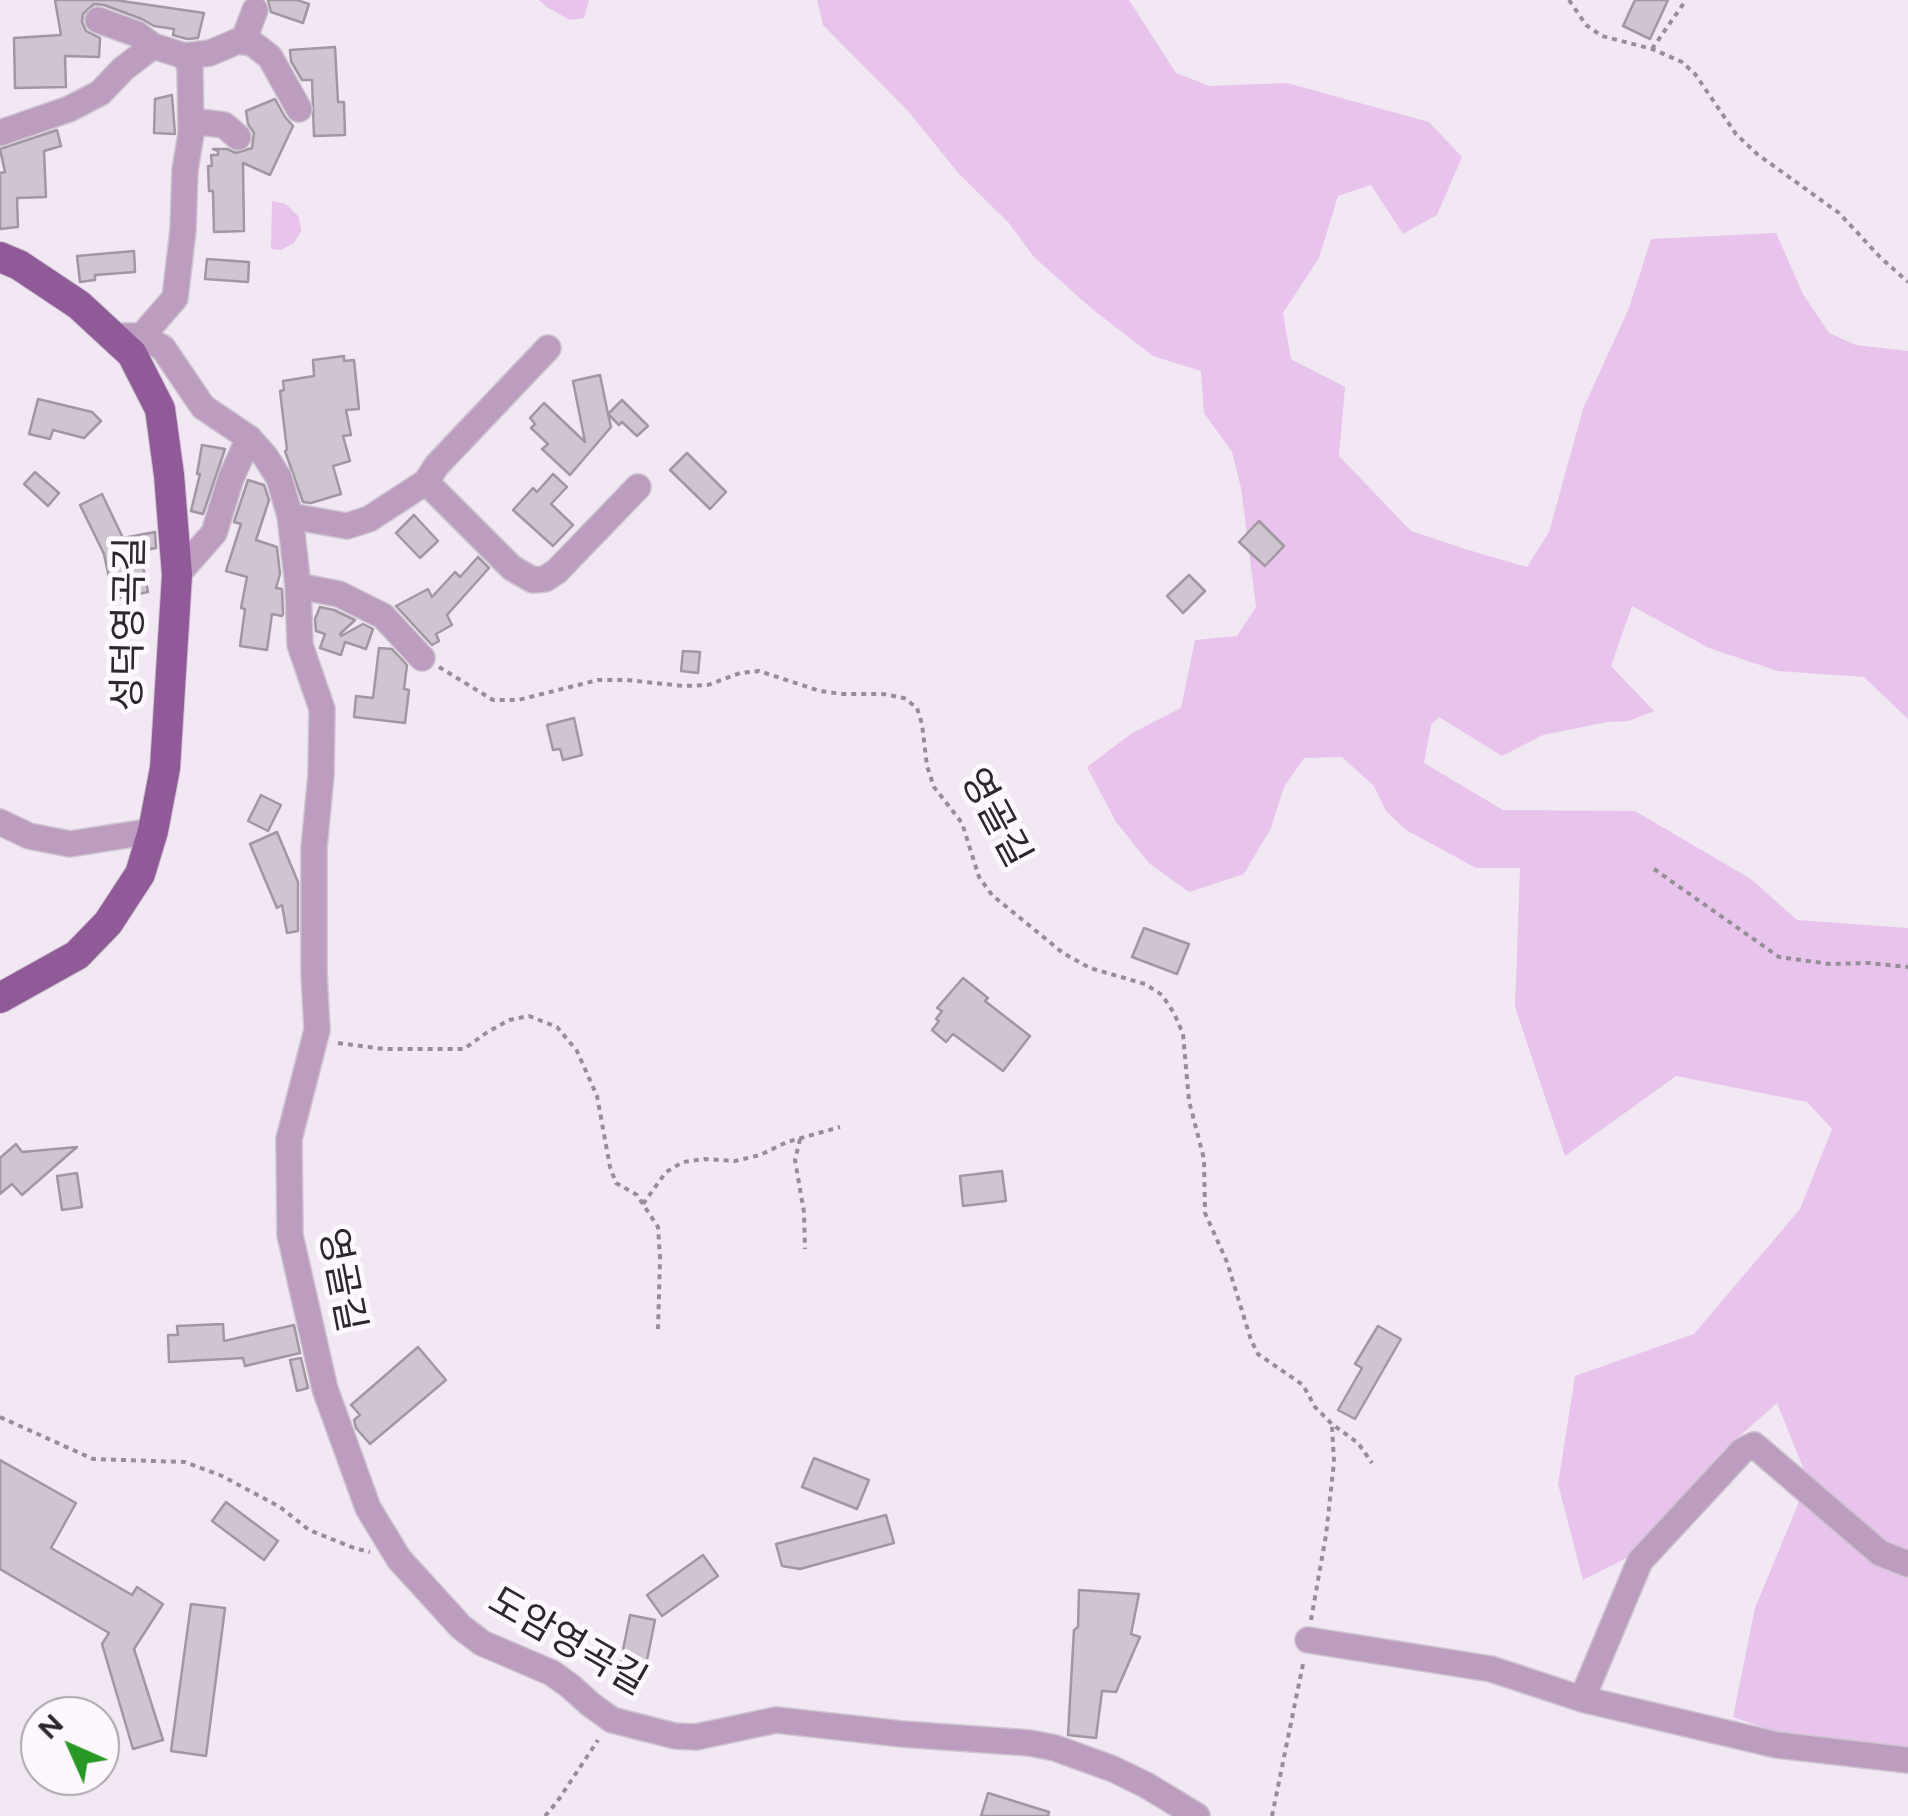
<!DOCTYPE html>
<meta charset="utf-8">
<style>
body{margin:0}
#map{position:relative;width:1908px;height:1816px;overflow:hidden;background:#f2e8f4;font-family:Figtree,sans-serif}
canvas{display:block}
.north{position:absolute;left:20px;top:1696px;width:100px;height:100px;box-sizing:border-box;background:#fdf7fe;border:2px solid #a9a4aa;border-radius:50%;rotate:315deg;font-size:28px;font-weight:700;line-height:40px;text-align:center;color:#2b272b}
.north::after{content:'';display:block;margin:auto;width:35px;height:45px;background:#289825;clip-path:polygon(50% 0,100% 100%,50% 72%,0 100%)}
</style>
<div id="map">
<canvas width="1908" height="1816"></canvas>
<div class="north">N</div>
</div>
<script>
const c = document.querySelector('canvas').getContext('2d');
c.lineJoin = 'round';
function fill(path, color) {
  c.fillStyle = color;
  c.fill(path, 'evenodd');
}
function poly(rows) {
  const path = new Path2D();
  for (const r of rows) {
    path.moveTo(r[0], r[1]);
    for (let i = 2; i < r.length; i += 2) path.lineTo(r[i], r[i + 1]);
  }
  return path;
}
function stroke(path, color, width, dash) {
  c.strokeStyle = color;
  c.lineWidth = width;
  c.lineCap = dash ? 'butt' : 'round';
  c.setLineDash(dash || []);
  c.stroke(path);
}
function write(font, color, halo, rows, align = 'center') {
  c.font = font + ' Figtree,"Noto Sans KR",sans-serif';
  c.lineWidth = 10;
  c.setLineDash([]);
  c.textBaseline = 'middle';
  c.strokeStyle = halo;
  c.fillStyle = color;
  for (const [text, x, y, turn = 0] of rows) {
    c.save();
    c.translate(x, y);
    c.rotate((+turn || 0) * Math.PI / 180);
    c.textAlign = isNaN(turn) ? turn : align;
    if (halo) c.strokeText(text, 0, 0);
    c.fillText(text, 0, 0);
    c.restore();
  }
}
fill(poly([
 [539,0,589,0,584,18,570,20,548,8],
 [817,0,1129,0,1176,73,1210,86,1287,83,1429,122,1462,157,1437,215,1403,234,1371,185,1338,196,1319,258,1283,313,1291,359,1345,387,1339,456,1411,531,1465,549,1527,567,1549,532,1583,409,1629,308,1651,239,1776,233,1803,294,1829,333,1856,345,1908,351,1908,719,1864,677,1778,671,1709,648,1632,606,1611,666,1654,711,1629,721,1607,722,1543,735,1502,756,1439,717,1431,725,1424,763,1503,810,1635,811,1751,879,1797,920,1908,928,1908,1749,1819,1747,1733,1717,1755,1608,1808,1480,1777,1403,1724,1450,1640,1551,1583,1580,1558,1484,1575,1376,1694,1334,1800,1209,1832,1129,1807,1102,1676,1076,1565,1156,1515,1007,1520,868,1476,868,1406,830,1386,811,1374,786,1342,757,1304,758,1284,787,1271,828,1244,874,1189,892,1150,864,1116,822,1087,767,1132,733,1181,708,1195,640,1237,636,1256,607,1241,488,1232,452,1204,413,1201,371,1153,356,1092,309,1034,257,1008,222,959,174,908,111,823,25],
 [272,201,286,204,299,217,301,231,294,243,281,250,271,249]
]), '#e8c3ec');
const building = poly([
 [55,0,115,0,204,13,198,38,187,39,173,35,174,29,154,26,142,19,104,5,94,4,83,14,82,22,86,31,100,38,99,57,65,56,66,87,15,88,14,38,61,35,55,0],
 [268,0,297,0,309,4,303,23,271,12,268,0],
 [1635,0,1668,0,1650,39,1623,26,1635,0],
 [335,47,338,102,344,102,345,135,314,136,312,80,302,80,291,61,290,50,335,47],
 [172,95,175,134,154,133,155,99,172,95],
 [275,99,285,117,293,126,270,175,243,163,244,231,214,232,213,191,209,191,208,166,212,166,211,155,218,155,218,151,213,149,227,149,236,153,252,148,254,133,248,124,246,111,275,99],
 [57,130,61,146,44,151,46,197,17,198,18,227,0,229,0,173,5,172,0,149,57,130],
 [134,251,135,272,95,275,95,280,80,282,77,256,134,251],
 [207,259,249,262,248,282,205,279,207,259],
 [344,356,344,361,354,360,359,409,346,410,351,435,343,436,350,461,333,466,341,494,311,503,303,502,285,451,287,450,280,391,284,390,283,381,314,376,313,360,344,356],
 [600,375,608,414,622,400,648,426,637,436,622,422,619,425,608,414,611,427,570,475,542,449,548,444,531,428,535,424,530,418,544,403,585,442,573,381,600,375],
 [38,399,92,412,101,421,84,438,53,430,50,439,29,434,38,399],
 [202,445,225,449,203,514,191,511,200,474,197,474,202,445],
 [687,453,726,492,710,509,670,470,687,453],
 [35,472,59,493,48,506,24,484,35,472],
 [553,474,567,487,551,504,573,525,553,546,513,510,533,488,537,492,553,474],
 [248,480,264,485,269,500,256,540,277,547,280,574,276,588,282,589,283,614,282,616,272,614,267,650,240,646,245,609,241,608,247,577,226,571,241,524,234,522,248,480],
 [102,494,123,538,155,532,156,548,140,551,148,592,119,598,116,587,111,587,104,554,80,505,102,494],
 [414,515,438,541,420,558,396,533,414,515],
 [1259,521,1284,546,1265,566,1239,542,1259,521],
 [478,557,489,568,447,615,452,625,436,634,439,641,432,645,396,606,428,589,432,597,455,572,460,577,478,557],
 [1189,575,1205,591,1183,613,1167,596,1189,575],
 [320,607,334,610,355,620,340,634,341,636,363,624,373,629,366,649,345,642,341,655,320,648,325,634,316,631,315,619,320,607],
 [379,648,392,649,407,665,404,689,409,690,405,723,354,717,356,696,373,698,379,648],
 [683,651,700,652,698,673,681,671,683,651],
 [574,718,582,755,563,760,560,749,553,750,547,725,574,718],
 [261,795,281,805,268,831,248,821,261,795],
 [277,832,298,882,298,931,287,933,282,905,277,908,250,844,277,832],
 [1144,928,1189,944,1177,974,1132,957,1144,928],
 [963,978,988,998,985,1001,1030,1036,1003,1071,953,1034,946,1042,932,1030,939,1021,936,1019,942,1011,937,1008,963,978],
 [16,1144,22,1152,77,1147,22,1195,12,1184,0,1194,0,1158,16,1144],
 [1002,1171,1006,1201,963,1206,960,1176,1002,1171],
 [77,1173,82,1207,62,1210,57,1176,77,1173],
 [223,1324,224,1341,294,1325,300,1353,245,1366,243,1358,169,1362,168,1335,178,1335,177,1326,223,1324],
 [1378,1326,1401,1339,1355,1419,1338,1410,1362,1368,1355,1364,1378,1326],
 [418,1347,446,1380,370,1444,356,1428,354,1420,360,1415,351,1405,418,1347],
 [301,1358,308,1388,297,1391,290,1360,301,1358],
 [814,1458,869,1480,857,1509,802,1487,814,1458],
 [0,1460,76,1503,51,1548,132,1595,137,1587,163,1604,134,1649,163,1740,133,1749,102,1644,109,1633,0,1569,0,1460],
 [226,1502,278,1541,264,1560,212,1521,226,1502],
 [886,1515,894,1543,800,1569,782,1566,776,1544,886,1515],
 [703,1555,718,1576,662,1616,647,1595,703,1555],
 [1079,1590,1139,1594,1131,1634,1140,1637,1116,1692,1102,1691,1096,1738,1068,1735,1074,1630,1078,1627,1079,1590],
 [191,1604,225,1608,206,1756,171,1751,191,1604],
 [630,1615,655,1620,642,1685,617,1680,630,1615],
 [988,1793,1049,1812,1048,1816,981,1816,988,1793]
]);
fill(building, '#cfc5d0');
stroke(building, '#a097a1', 2.5);
const minor = poly([
 [98,20,137,34,153,46],
 [243,42,255,10],
 [191,121,224,125,238,137],
 [0,133,69,109,100,93,123,69,153,46,185,56,210,53,238,41,252,43,270,57,299,109],
 [113,336,142,336,163,348,203,407,249,438,265,456,279,478,290,516,298,586,300,645,322,709,321,775,314,848,314,973,317,1030,289,1139,290,1235,325,1389,368,1508,399,1559,461,1627,482,1643,552,1673,570,1686,590,1704,612,1720,675,1736,696,1737,776,1720,902,1734,1030,1743,1055,1748,1113,1769,1146,1785,1197,1816],
 [142,336,175,298,183,230,185,170,191,134,190,67,185,56],
 [426,482,512,568,533,580,545,579,557,571,638,487],
 [290,516,347,526,369,519,426,482,437,465,548,348],
 [177,575,214,533,231,478,249,438],
 [298,586,339,594,383,616,422,658],
 [0,822,29,836,70,844,153,831],
 [1308,1640,1491,1669,1582,1699,1777,1745,1908,1760],
 [1582,1699,1640,1561,1742,1451,1754,1445,1880,1553,1908,1564]
]);
const major = poly([
 [0,257,19,265,79,305,132,354,160,409,169,475,177,575,165,768,153,831,140,874,108,923,77,955,0,998]
]);
stroke(minor, '#cec5d0', 28);
stroke(major, '#cec5d0', 32);
stroke(poly([
 [1569,0,1586,25,1602,36,1652,49,1682,62,1695,74,1736,134,1757,154,1839,213,1880,257,1908,282],
 [1652,49,1686,0],
 [439,667,493,700,518,700,598,680,627,680,683,686,708,685,740,673,759,671,820,691,843,694,883,694,904,698,917,708,922,724,927,766,934,787,962,823,979,877,992,895,1063,953,1090,968,1145,984,1162,995,1174,1013,1183,1034,1189,1101,1204,1159,1205,1213,1227,1262,1251,1340,1258,1354,1303,1385,1315,1407,1332,1424,1358,1443,1372,1463],
 [1654,869,1779,957,1830,964,1869,963,1908,967],
 [338,1043,384,1049,464,1049,486,1033,509,1020,529,1016,557,1027,577,1051,597,1096,610,1167,616,1183,637,1195,658,1227,660,1258,658,1329],
 [800,1139,795,1160,804,1212,805,1249],
 [643,1204,666,1172,683,1162,705,1159,735,1161,760,1155,787,1142,840,1127],
 [0,1417,93,1459,185,1462,222,1476,280,1507,309,1530,354,1548,370,1552],
 [1311,1620,1326,1535,1334,1462,1332,1426],
 [545,1816,557,1802,598,1740],
 [1272,1816,1303,1664]
]), '#958e96', 4, [5, 5]);
stroke(minor, '#bc9dc0', 25);
stroke(major, '#905998', 30);
write('38px', '#2b272b', '#fdf7fe', [
 ["성덕영곡길",130,624,-89],
 ["영골길",995,818,62],
 ["영골길",341,1280,79],
 ["도암영곡길",567,1642,30]
]);
</script>
